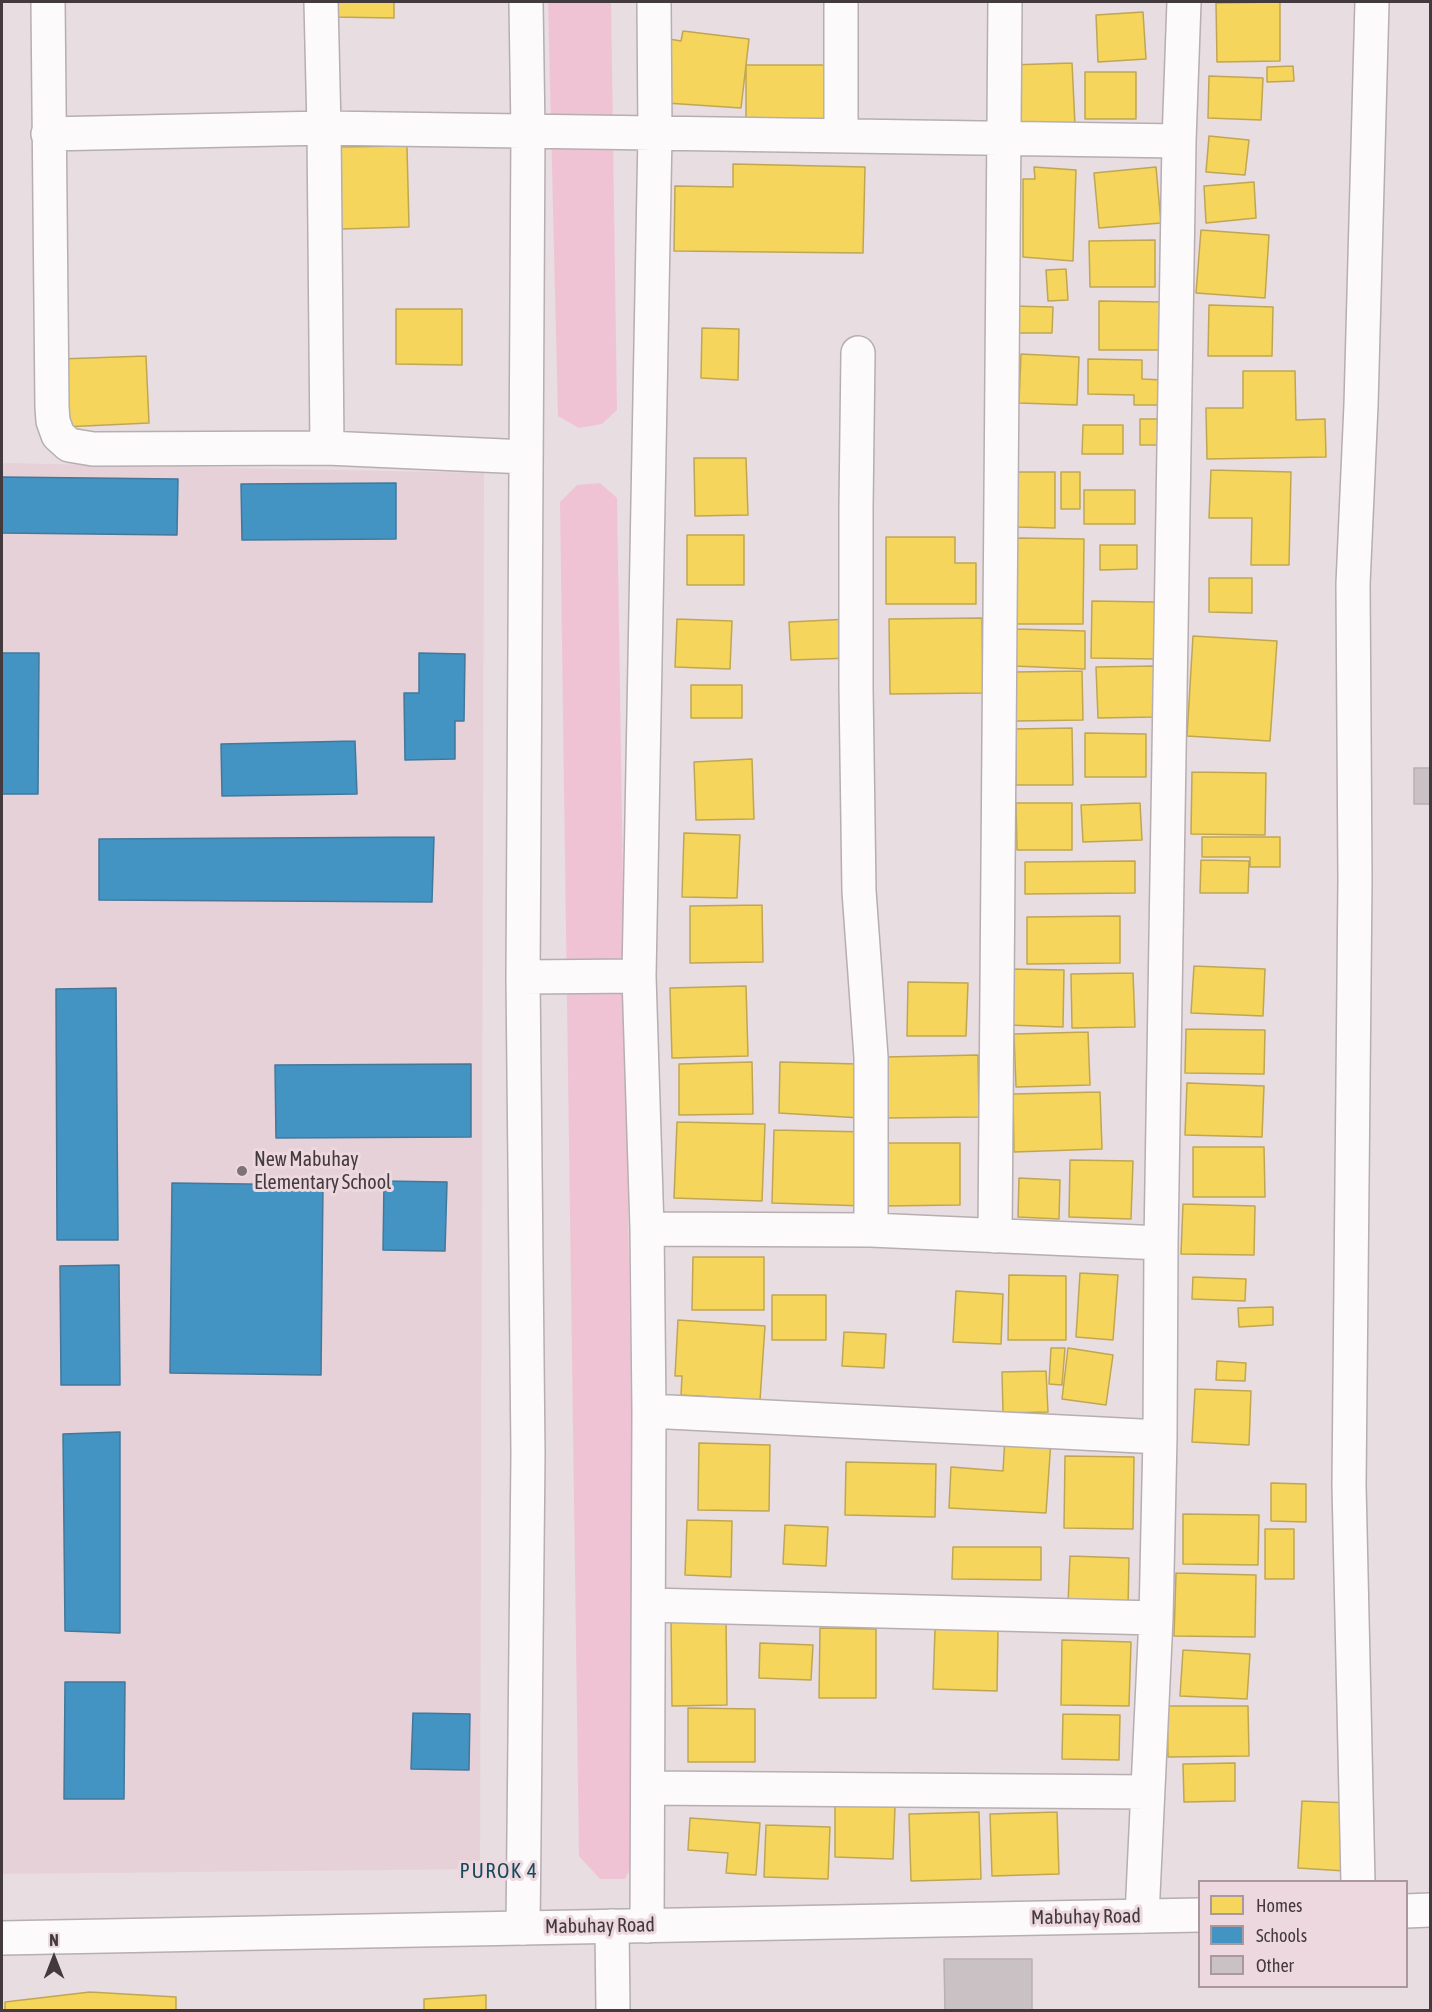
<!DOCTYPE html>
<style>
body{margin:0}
#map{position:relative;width:1432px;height:2012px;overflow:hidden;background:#e8dde1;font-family:"Asap Condensed",sans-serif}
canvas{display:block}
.frame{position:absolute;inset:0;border:3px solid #423a3d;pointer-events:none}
.legend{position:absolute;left:1198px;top:1880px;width:210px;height:108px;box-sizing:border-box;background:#edd8e0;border:2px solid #a9999f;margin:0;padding:8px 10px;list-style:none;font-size:18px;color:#423a3d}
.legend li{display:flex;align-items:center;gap:12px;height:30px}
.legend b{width:30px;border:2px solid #a9999f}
.north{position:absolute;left:24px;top:1928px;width:60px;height:60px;-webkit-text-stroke:4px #edd8e0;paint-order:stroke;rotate:0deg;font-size:16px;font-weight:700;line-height:24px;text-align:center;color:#423a3d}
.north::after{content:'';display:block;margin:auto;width:21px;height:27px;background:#423a3d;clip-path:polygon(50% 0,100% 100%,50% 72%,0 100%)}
</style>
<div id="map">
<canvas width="1432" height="2012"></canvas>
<div class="frame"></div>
<ul class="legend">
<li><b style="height:16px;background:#f6d55c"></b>Homes</li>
<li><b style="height:16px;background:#4393c3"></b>Schools</li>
<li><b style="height:16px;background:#cac1c4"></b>Other</li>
</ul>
<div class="north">N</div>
</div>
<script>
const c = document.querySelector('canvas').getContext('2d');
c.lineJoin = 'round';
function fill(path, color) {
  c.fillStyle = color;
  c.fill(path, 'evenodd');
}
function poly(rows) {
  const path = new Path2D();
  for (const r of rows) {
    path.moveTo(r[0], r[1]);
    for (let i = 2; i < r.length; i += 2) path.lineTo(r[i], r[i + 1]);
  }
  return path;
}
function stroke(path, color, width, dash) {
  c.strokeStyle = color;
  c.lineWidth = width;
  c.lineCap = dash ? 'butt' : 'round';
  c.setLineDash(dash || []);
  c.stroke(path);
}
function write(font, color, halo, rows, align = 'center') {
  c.font = font + ' "Asap Condensed",sans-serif';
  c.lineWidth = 6;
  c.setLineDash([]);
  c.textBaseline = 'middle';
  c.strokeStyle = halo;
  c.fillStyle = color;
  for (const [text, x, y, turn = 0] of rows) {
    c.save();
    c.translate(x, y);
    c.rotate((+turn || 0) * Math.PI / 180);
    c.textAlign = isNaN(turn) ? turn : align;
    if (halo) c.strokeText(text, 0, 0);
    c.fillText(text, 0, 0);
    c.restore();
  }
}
fill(poly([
 [2,463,484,473,480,1869,2,1874]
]), '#e6d1d8');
fill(poly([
 [548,2,611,2,617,410,602,424,579,428,558,416],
 [600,483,617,498,638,1851,625,1879,600,1879,579,1856,560,502,577,485]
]), '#f0c3d4');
const homes = poly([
 [333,2,394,2,394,18,333,17,333,2],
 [1280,2,1280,61,1217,62,1216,3,1280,2],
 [1143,12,1146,59,1098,62,1096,15,1143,12],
 [683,31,749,39,741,108,666,103,669,39,681,41,683,31],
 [1072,63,1075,125,1012,128,1010,65,1072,63],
 [746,65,825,65,824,131,746,130,746,65],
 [1293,66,1294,81,1267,82,1267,67,1293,66],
 [1085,72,1136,72,1136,119,1085,119,1085,72],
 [1209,76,1263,78,1261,120,1208,118,1209,76],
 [1209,136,1249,140,1245,175,1206,172,1209,136],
 [407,146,409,227,341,229,339,147,407,146],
 [733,164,865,167,863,253,674,251,675,186,733,187,733,164],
 [1034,167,1076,170,1073,261,1023,257,1023,179,1035,179,1034,167],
 [1156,167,1161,223,1099,228,1094,173,1156,167],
 [1254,182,1256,218,1206,223,1204,186,1254,182],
 [1201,230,1269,235,1265,298,1196,293,1201,230],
 [1155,240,1155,287,1090,287,1089,241,1155,240],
 [1066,269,1068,300,1048,301,1046,270,1066,269],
 [1099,301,1161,302,1161,350,1099,350,1099,301],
 [1209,305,1273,307,1272,356,1208,356,1209,305],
 [1011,306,1053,307,1052,333,1011,333,1011,306],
 [396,309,462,309,462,365,396,364,396,309],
 [702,328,739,329,738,380,701,378,702,328],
 [1021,354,1079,357,1077,405,1019,403,1021,354],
 [146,356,149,423,63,427,60,359,146,356],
 [1088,359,1142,360,1142,379,1162,380,1162,405,1134,405,1134,395,1088,394,1088,359],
 [1243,371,1295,371,1296,420,1325,419,1326,457,1207,459,1206,408,1243,408,1243,371],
 [1140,419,1163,419,1163,445,1140,445,1140,419],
 [1083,425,1123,425,1123,454,1082,454,1083,425],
 [694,458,746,458,748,515,695,516,694,458],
 [1211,470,1291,472,1289,565,1251,565,1252,518,1209,518,1211,470],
 [1018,472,1055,472,1055,528,1017,527,1018,472],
 [1061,472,1080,472,1080,509,1061,509,1061,472],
 [1084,490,1135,490,1135,524,1084,524,1084,490],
 [687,535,744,535,744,585,687,585,687,535],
 [886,537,955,537,955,563,976,563,976,604,886,604,886,537],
 [1017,538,1084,539,1083,624,1016,624,1017,538],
 [1100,545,1137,545,1137,569,1100,570,1100,545],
 [1209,578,1252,578,1252,613,1209,612,1209,578],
 [1092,601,1155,602,1155,659,1091,658,1092,601],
 [982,618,983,693,890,694,889,619,982,618],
 [677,619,732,621,730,669,675,667,677,619],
 [850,619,852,658,791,660,789,622,850,619],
 [1016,629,1085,631,1085,669,1014,666,1016,629],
 [1193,636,1277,641,1270,741,1187,736,1193,636],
 [1155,666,1155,717,1098,718,1096,667,1155,666],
 [1082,671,1083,720,1016,721,1015,672,1082,671],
 [691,685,742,685,742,718,691,718,691,685],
 [1072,728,1073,785,1016,785,1016,729,1072,728],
 [1085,733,1146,734,1146,777,1085,777,1085,733],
 [752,759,754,819,696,820,694,762,752,759],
 [1192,772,1266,773,1265,835,1191,834,1192,772],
 [1016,803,1072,803,1072,850,1017,850,1016,803],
 [1140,803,1142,840,1083,842,1081,805,1140,803],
 [684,833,740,835,737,898,682,897,684,833],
 [1202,837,1280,837,1280,867,1250,867,1250,857,1202,857,1202,837],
 [1201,860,1249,861,1248,893,1200,893,1201,860],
 [1135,861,1135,893,1025,894,1025,862,1135,861],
 [762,905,763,962,690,963,690,906,762,905],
 [1120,916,1120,963,1027,964,1027,917,1120,916],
 [1194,966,1265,969,1263,1016,1191,1013,1194,966],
 [1009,969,1064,970,1063,1027,1008,1025,1009,969],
 [1133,973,1135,1027,1072,1028,1071,974,1133,973],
 [908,982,968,983,966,1036,907,1036,908,982],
 [746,986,748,1056,672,1058,670,988,746,986],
 [1186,1029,1265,1030,1264,1074,1185,1073,1186,1029],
 [1088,1032,1090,1085,1016,1087,1014,1034,1088,1032],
 [978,1055,979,1117,886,1118,885,1057,978,1055],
 [752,1062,753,1114,679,1115,679,1064,752,1062],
 [780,1062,858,1064,861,1118,779,1113,780,1062],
 [1187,1083,1264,1086,1262,1137,1185,1135,1187,1083],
 [1100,1092,1102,1149,1014,1152,1013,1094,1100,1092],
 [677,1122,765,1124,762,1201,674,1198,677,1122],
 [774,1130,867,1132,865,1206,772,1203,774,1130],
 [882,1143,960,1143,960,1205,883,1206,882,1143],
 [1193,1147,1264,1147,1265,1197,1193,1197,1193,1147],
 [1070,1160,1133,1161,1131,1219,1069,1217,1070,1160],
 [1019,1178,1060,1180,1059,1219,1018,1217,1019,1178],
 [1183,1204,1255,1206,1254,1255,1181,1254,1183,1204],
 [693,1257,764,1257,764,1310,692,1310,693,1257],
 [1080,1273,1118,1275,1113,1340,1076,1337,1080,1273],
 [1009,1275,1066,1276,1066,1340,1008,1340,1009,1275],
 [1193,1277,1246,1279,1245,1301,1192,1299,1193,1277],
 [956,1291,1003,1294,1001,1344,953,1342,956,1291],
 [772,1295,826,1295,826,1340,772,1340,772,1295],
 [1273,1307,1273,1325,1239,1327,1238,1308,1273,1307],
 [678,1320,765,1326,760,1400,681,1395,682,1376,675,1376,678,1320],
 [844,1332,886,1334,884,1368,842,1366,844,1332],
 [1051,1348,1065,1348,1062,1385,1049,1384,1051,1348],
 [1068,1348,1113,1355,1106,1405,1062,1399,1068,1348],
 [1217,1361,1246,1363,1245,1381,1216,1380,1217,1361],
 [1046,1371,1048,1412,1003,1413,1002,1372,1046,1371],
 [1195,1389,1251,1391,1249,1445,1192,1442,1195,1389],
 [1005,1437,1051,1440,1046,1513,949,1508,951,1467,1003,1471,1005,1437],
 [699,1443,770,1445,769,1511,698,1510,699,1443],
 [1065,1456,1134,1457,1133,1529,1064,1528,1065,1456],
 [846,1462,936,1464,935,1517,845,1515,846,1462],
 [1271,1483,1306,1484,1306,1522,1271,1521,1271,1483],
 [1183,1514,1259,1515,1258,1565,1183,1564,1183,1514],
 [687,1520,732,1521,731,1577,685,1575,687,1520],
 [785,1525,828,1527,826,1566,783,1564,785,1525],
 [1265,1529,1294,1529,1294,1579,1265,1579,1265,1529],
 [953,1547,1041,1547,1041,1580,952,1579,953,1547],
 [1070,1556,1129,1558,1128,1607,1068,1604,1070,1556],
 [1176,1573,1256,1575,1255,1637,1174,1636,1176,1573],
 [726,1618,727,1705,672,1706,671,1619,726,1618],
 [820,1628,876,1629,876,1698,819,1698,820,1628],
 [935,1629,998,1631,997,1691,933,1689,935,1629],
 [1062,1640,1131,1642,1129,1706,1061,1705,1062,1640],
 [760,1643,813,1645,811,1680,759,1678,760,1643],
 [1183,1650,1250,1654,1247,1699,1180,1696,1183,1650],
 [1167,1706,1248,1706,1249,1756,1168,1757,1167,1706],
 [688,1708,755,1709,755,1762,688,1762,688,1708],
 [1063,1714,1120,1715,1119,1760,1062,1759,1063,1714],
 [1235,1763,1235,1801,1184,1802,1183,1764,1235,1763],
 [1302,1801,1349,1803,1345,1871,1298,1868,1302,1801],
 [835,1805,895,1807,893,1859,835,1857,835,1805],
 [979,1812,981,1879,911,1881,909,1814,979,1812],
 [1057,1812,1059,1874,992,1876,990,1814,1057,1812],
 [690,1818,760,1823,756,1875,726,1873,728,1853,688,1850,690,1818],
 [766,1825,830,1827,828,1879,764,1877,766,1825],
 [90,1992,176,1997,176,2010,5,2010,5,2002,90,1992],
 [486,1995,486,2010,424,2010,424,1999,486,1995]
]);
fill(homes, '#f6d55c');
stroke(homes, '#c0a653', 1.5);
const schools = poly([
 [2,477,178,479,177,535,2,533,2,477],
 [396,483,396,539,242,540,241,484,396,483],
 [2,653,39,653,38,794,2,794,2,653],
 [419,653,465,654,464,721,455,721,455,759,405,760,404,693,419,693,419,653],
 [355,741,357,794,222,796,221,744,355,741],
 [434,837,432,902,99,900,99,839,434,837],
 [116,988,118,1240,57,1240,56,989,116,988],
 [471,1064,471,1137,276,1138,275,1065,471,1064],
 [384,1181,447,1182,445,1251,383,1250,384,1181],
 [172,1183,323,1185,321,1375,170,1373,172,1183],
 [119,1265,120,1385,61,1385,60,1266,119,1265],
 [120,1432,120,1633,65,1631,63,1434,120,1432],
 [65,1682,125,1682,124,1799,64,1799,65,1682],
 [413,1713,470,1714,469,1770,411,1769,413,1713]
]);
fill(schools, '#4393c3');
stroke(schools, '#43789b', 1.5);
const building = poly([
 [1414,768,1430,768,1430,804,1414,804,1414,768],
 [944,1959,1032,1959,1032,2010,945,2010,944,1959]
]);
fill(building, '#cac1c4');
stroke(building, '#b9b0b4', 1.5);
const street = poly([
 [48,2,52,407,53,421,58,435,69,445,93,449,327,448,526,457],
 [321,2,324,128,327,448],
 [841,2,841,135],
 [48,134,324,128,1179,141],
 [858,353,856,507,856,688,859,891,871,1057,871,1230],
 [523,977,639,976],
 [647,1229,871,1230,1161,1243],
 [995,1236,1005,2],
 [649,1411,1160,1437],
 [649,1605,1156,1618],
 [648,1788,1147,1792],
 [1358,1882,1349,1485,1355,880,1353,584,1361,405,1372,2],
 [1142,1916,1156,1618,1160,1437,1161,1243,1179,141,1184,2],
 [612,1926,613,2010],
 [647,1926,649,1411,647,1229,639,976,655,134,654,2],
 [523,1928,528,1454,523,977,528,132,526,2]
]);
const secondary = poly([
 [1406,1911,1430,1910],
 [2,1938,1200,1915]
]);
stroke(street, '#b6aeb1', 36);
stroke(secondary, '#b6aeb1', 36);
stroke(street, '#fcfafa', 33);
stroke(secondary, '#fcfafa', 33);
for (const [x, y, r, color] of [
 [242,1171,6,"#7c7376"]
]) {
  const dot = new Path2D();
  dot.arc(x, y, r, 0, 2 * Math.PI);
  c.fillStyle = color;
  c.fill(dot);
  stroke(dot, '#edd8e0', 2);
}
write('20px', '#423a3d', '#edd8e0', [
 ["New Mabuhay",254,1160],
 ["Elementary School",254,1183]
], 'left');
write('20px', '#423a3d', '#edd8e0', [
 ["Mabuhay Road",1086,1917,-1],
 ["Mabuhay Road",600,1926,-1]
]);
c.letterSpacing = '1.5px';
write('21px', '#174a5b', '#edd8e0', [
 ["PUROK 4",499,1871]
]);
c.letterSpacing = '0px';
</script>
